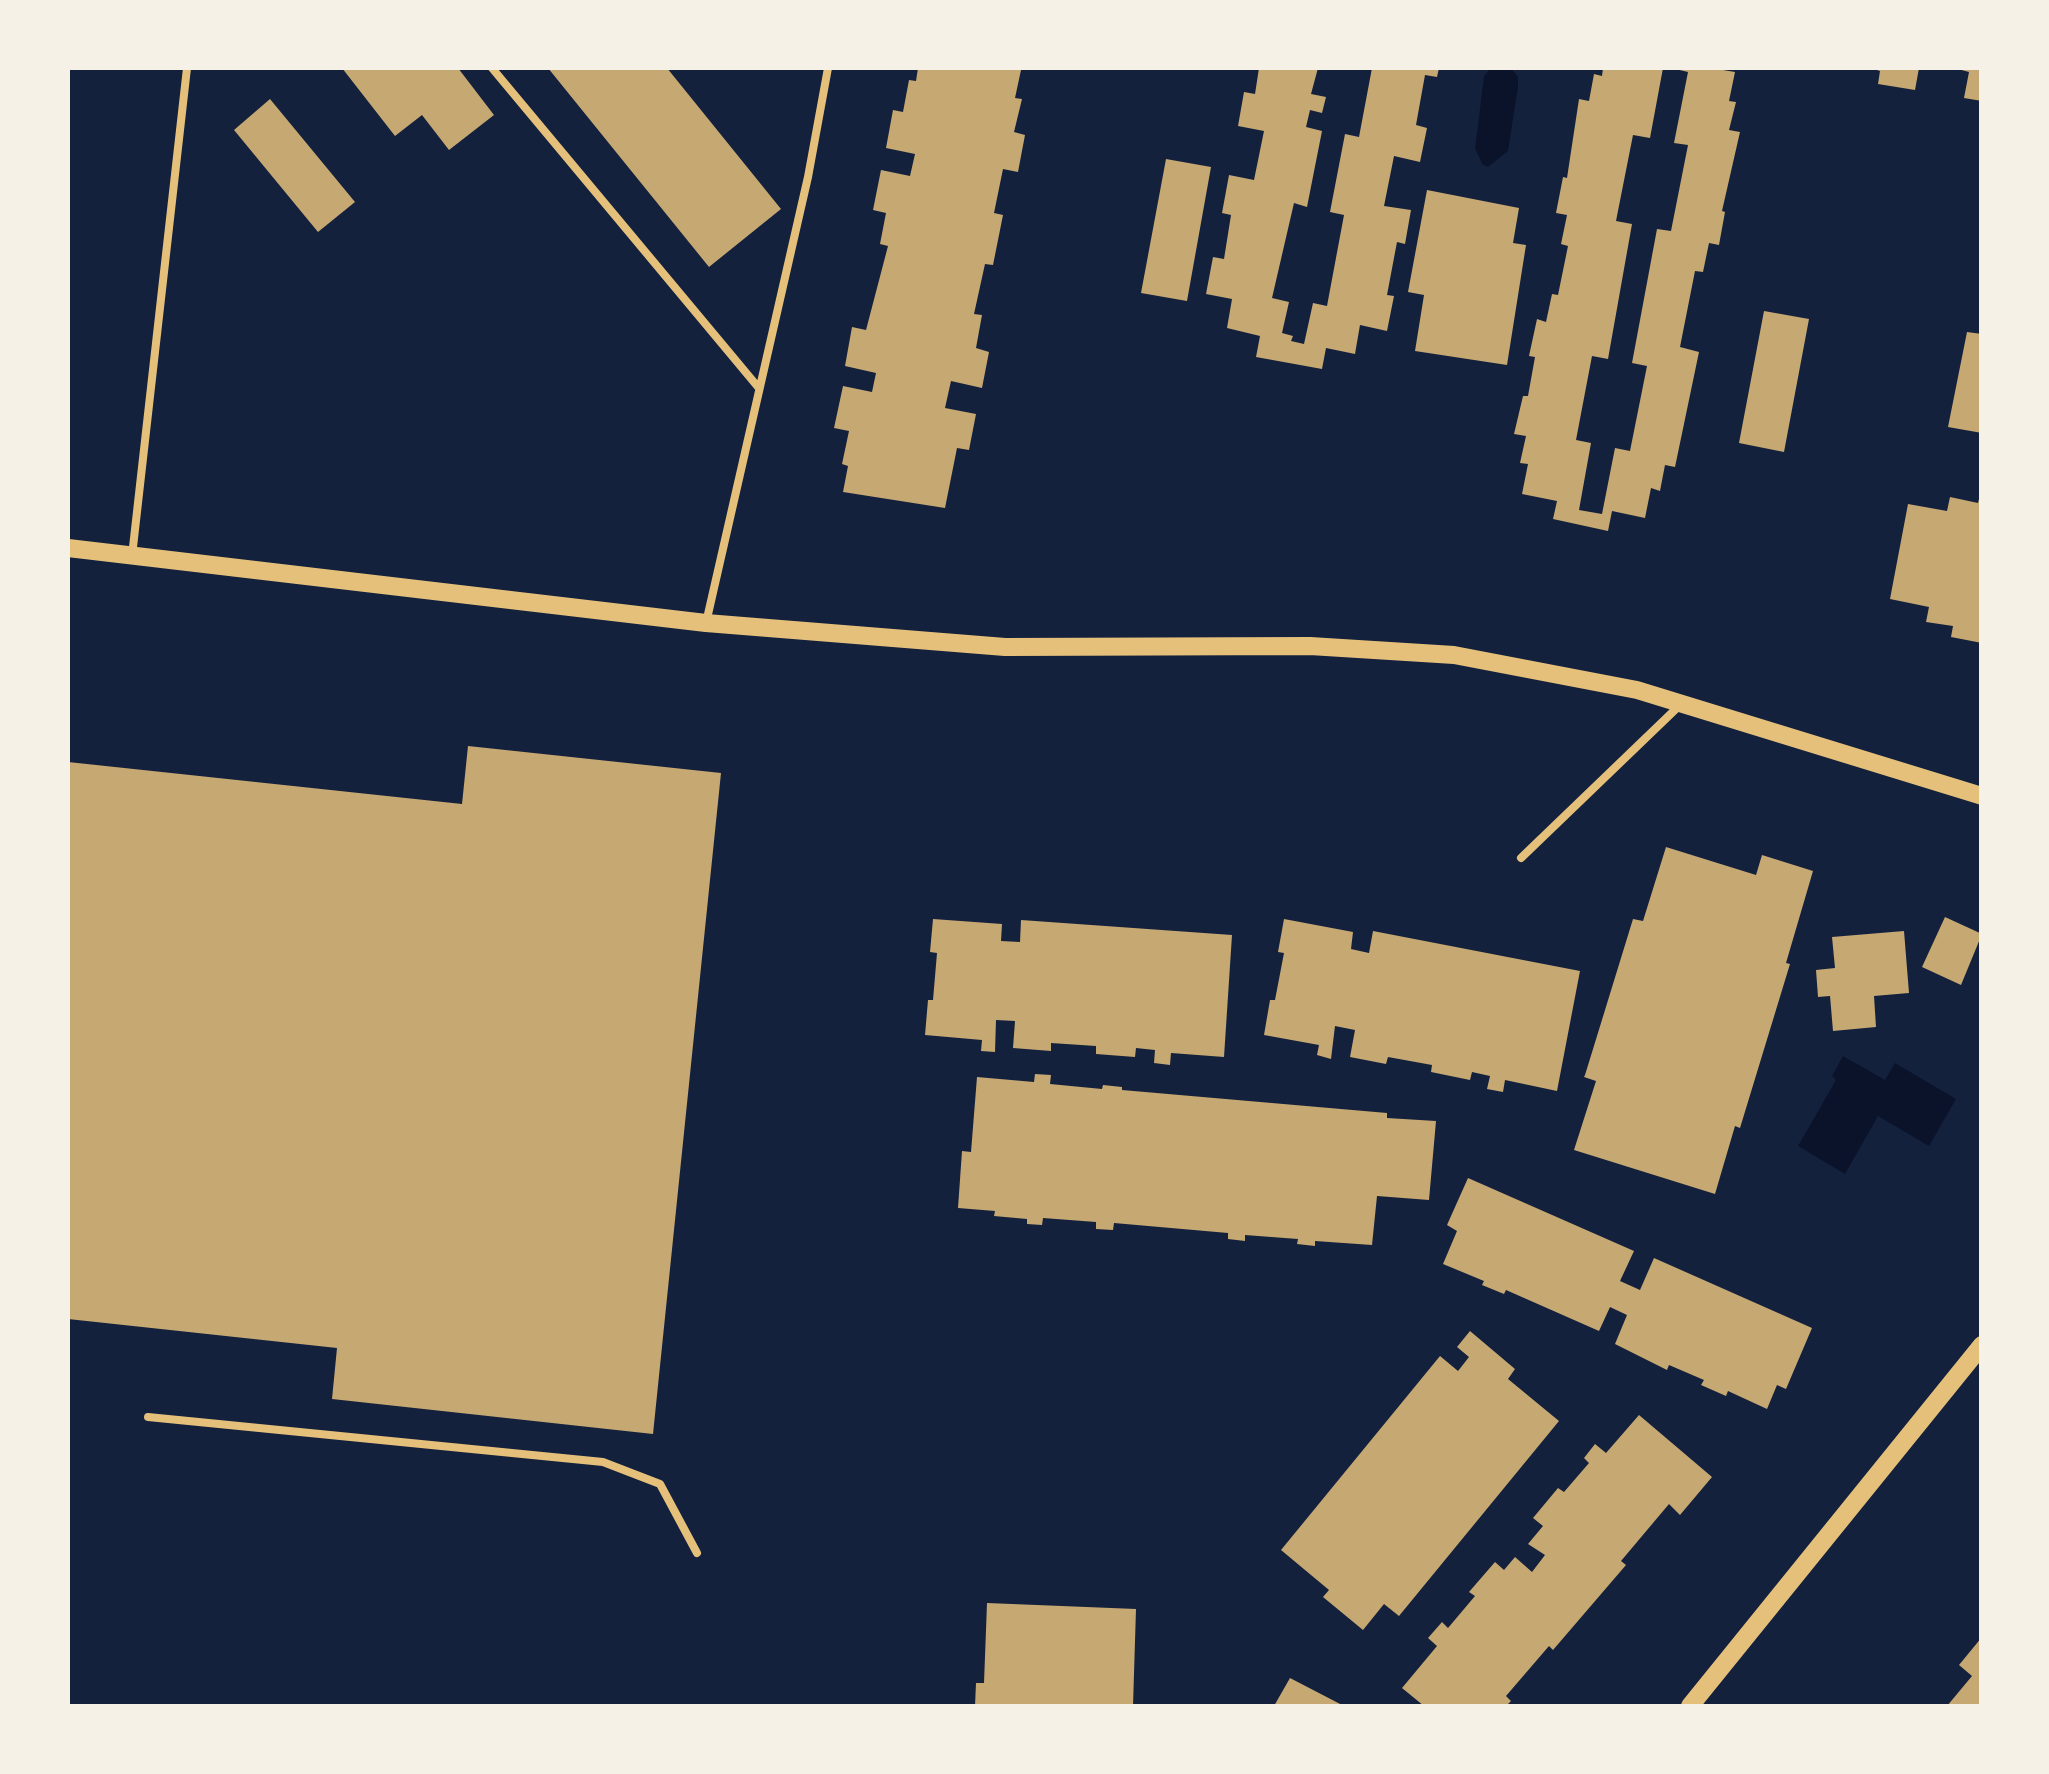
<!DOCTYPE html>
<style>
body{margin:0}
#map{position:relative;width:2049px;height:1774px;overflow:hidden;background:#14213d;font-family:Overpass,sans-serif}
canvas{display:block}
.frame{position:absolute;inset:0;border:70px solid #f6f1e7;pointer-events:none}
</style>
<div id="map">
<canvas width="2049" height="1774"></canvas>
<div class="frame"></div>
</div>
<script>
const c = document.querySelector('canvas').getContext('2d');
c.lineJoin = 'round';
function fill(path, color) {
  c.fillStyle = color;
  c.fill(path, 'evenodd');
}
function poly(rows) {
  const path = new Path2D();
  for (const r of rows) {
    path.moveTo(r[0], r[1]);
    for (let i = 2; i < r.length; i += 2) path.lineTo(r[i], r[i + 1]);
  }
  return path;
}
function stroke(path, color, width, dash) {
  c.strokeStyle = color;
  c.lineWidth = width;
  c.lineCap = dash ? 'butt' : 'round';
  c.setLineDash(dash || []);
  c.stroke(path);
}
fill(poly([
 [1491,68,1511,68,1518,77,1518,87,1508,151,1488,167,1483,165,1475,149,1484,76],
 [1843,1056,1885,1080,1895,1063,1956,1099,1929,1146,1878,1116,1845,1174,1798,1146,1836,1080,1832,1076]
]), '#0b132b');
fill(poly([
 [342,68,458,68,494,115,449,150,422,115,395,136],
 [548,68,667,68,781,209,709,267],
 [918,68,1021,70,1015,98,1022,99,1014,132,1025,135,1018,172,1003,169,994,213,1003,215,993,265,985,264,974,314,982,315,976,348,989,352,982,388,951,381,945,408,976,414,969,450,957,448,945,508,843,492,848,466,842,464,849,431,834,428,843,386,872,392,876,373,845,366,852,327,866,330,888,246,880,244,886,213,873,210,881,170,910,176,915,154,886,148,893,110,903,112,909,80,916,81],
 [1259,68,1318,68,1311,94,1326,97,1322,113,1310,110,1306,127,1322,131,1307,207,1294,203,1272,298,1289,302,1282,333,1293,336,1291,341,1304,344,1313,303,1327,306,1344,215,1330,212,1345,134,1359,137,1372,68,1439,68,1437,77,1425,75,1416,125,1427,128,1420,162,1394,156,1384,206,1411,210,1405,244,1397,242,1387,295,1394,296,1387,331,1360,325,1355,354,1326,348,1322,369,1256,357,1260,336,1227,328,1232,299,1206,294,1213,257,1224,259,1231,215,1222,213,1229,175,1254,180,1264,131,1238,126,1244,92,1255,94],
 [1603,68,1663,68,1650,138,1633,135,1616,221,1632,224,1608,359,1592,356,1576,440,1591,443,1579,510,1602,514,1615,448,1630,451,1647,366,1632,363,1657,229,1671,231,1688,145,1674,143,1688,72,1671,68,1711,68,1735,72,1729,101,1736,102,1729,130,1740,132,1722,211,1725,212,1719,245,1709,243,1703,272,1695,271,1680,347,1699,352,1675,467,1665,465,1660,491,1651,488,1645,518,1612,511,1608,531,1553,519,1557,501,1522,494,1528,464,1520,463,1526,436,1514,434,1523,396,1528,396,1535,357,1529,356,1537,319,1546,322,1552,294,1558,295,1568,246,1561,244,1567,215,1556,213,1563,177,1567,178,1579,99,1589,101,1594,74,1602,76],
 [1871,68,1919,68,1915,90,1878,84,1880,71],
 [1954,68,1982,68,1982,101,1964,98,1969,72],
 [270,99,355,202,318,232,234,130],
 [1166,159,1211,167,1187,301,1141,293],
 [1427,190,1519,208,1513,243,1526,245,1507,365,1415,351,1424,295,1408,292],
 [1764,311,1809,319,1784,452,1739,443],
 [1967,332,1982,334,1982,433,1948,427],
 [1980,495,1982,495,1982,643,1951,637,1953,626,1926,622,1929,607,1890,599,1908,504,1947,511,1950,497,1978,503],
 [468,746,721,773,653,1434,332,1399,337,1348,68,1319,68,762,462,804],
 [1666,847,1756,875,1762,855,1813,871,1786,963,1790,964,1740,1128,1735,1126,1715,1194,1574,1150,1596,1081,1584,1077,1585,1075,1633,919,1643,921],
 [1945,917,1982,934,1961,985,1922,967],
 [933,919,1002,924,1001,941,1020,942,1021,920,1232,935,1224,1057,1171,1053,1170,1065,1154,1063,1155,1050,1136,1048,1135,1057,1096,1054,1096,1046,1051,1043,1051,1051,1013,1048,1015,1021,996,1020,995,1052,981,1051,982,1040,925,1035,928,1000,933,1000,937,953,930,952],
 [1284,919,1353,932,1351,949,1369,953,1373,931,1580,971,1557,1091,1505,1080,1503,1092,1487,1089,1490,1076,1472,1072,1470,1080,1431,1072,1432,1065,1388,1057,1386,1064,1350,1057,1355,1030,1335,1026,1331,1059,1317,1055,1319,1045,1264,1035,1270,1000,1275,1000,1284,953,1278,952],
 [1904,931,1909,993,1874,996,1876,1027,1833,1031,1830,996,1818,997,1816,970,1835,968,1832,937],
 [1035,1074,1051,1075,1050,1084,1102,1089,1103,1085,1122,1087,1122,1090,1387,1113,1387,1118,1436,1121,1429,1200,1377,1196,1372,1245,1315,1241,1315,1246,1297,1244,1298,1239,1245,1235,1245,1241,1228,1239,1228,1233,1114,1223,1113,1230,1096,1229,1096,1222,1043,1218,1042,1225,1027,1224,1027,1219,994,1216,995,1211,958,1208,962,1151,971,1152,977,1077,1034,1082],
 [1468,1178,1634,1251,1620,1281,1640,1290,1654,1258,1812,1328,1786,1389,1777,1385,1767,1409,1728,1391,1726,1396,1701,1385,1704,1380,1669,1365,1667,1370,1615,1344,1627,1315,1610,1307,1599,1331,1506,1290,1504,1294,1482,1285,1484,1281,1443,1264,1457,1231,1447,1225],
 [1470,1331,1515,1369,1508,1379,1559,1421,1399,1616,1384,1604,1363,1630,1323,1597,1329,1590,1281,1550,1440,1356,1458,1371,1469,1357,1457,1347],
 [1639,1415,1712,1477,1680,1515,1669,1504,1621,1561,1626,1565,1553,1650,1549,1646,1506,1696,1511,1701,1506,1706,1424,1706,1402,1688,1437,1646,1428,1638,1442,1622,1448,1628,1475,1596,1469,1592,1495,1562,1504,1570,1515,1557,1532,1572,1545,1555,1528,1544,1543,1526,1533,1518,1558,1488,1564,1492,1589,1463,1584,1458,1595,1444,1606,1453],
 [987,1603,1136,1609,1133,1706,975,1706,976,1683,984,1683],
 [1982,1637,1982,1706,1947,1706,1972,1676,1959,1665],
 [1290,1678,1344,1706,1274,1706]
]), '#c6a872');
stroke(poly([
 [492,68,758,387],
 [132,556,187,68],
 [706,623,808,177,828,68],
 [1521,858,1680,705],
 [148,1417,603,1462,660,1484,697,1553]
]), '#e5c07b', 8);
stroke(poly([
 [68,548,706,623,1005,647,1310,646,1454,655,1637,690,1982,796],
 [1690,1706,1982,1345]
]), '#e5c07b', 18);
</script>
